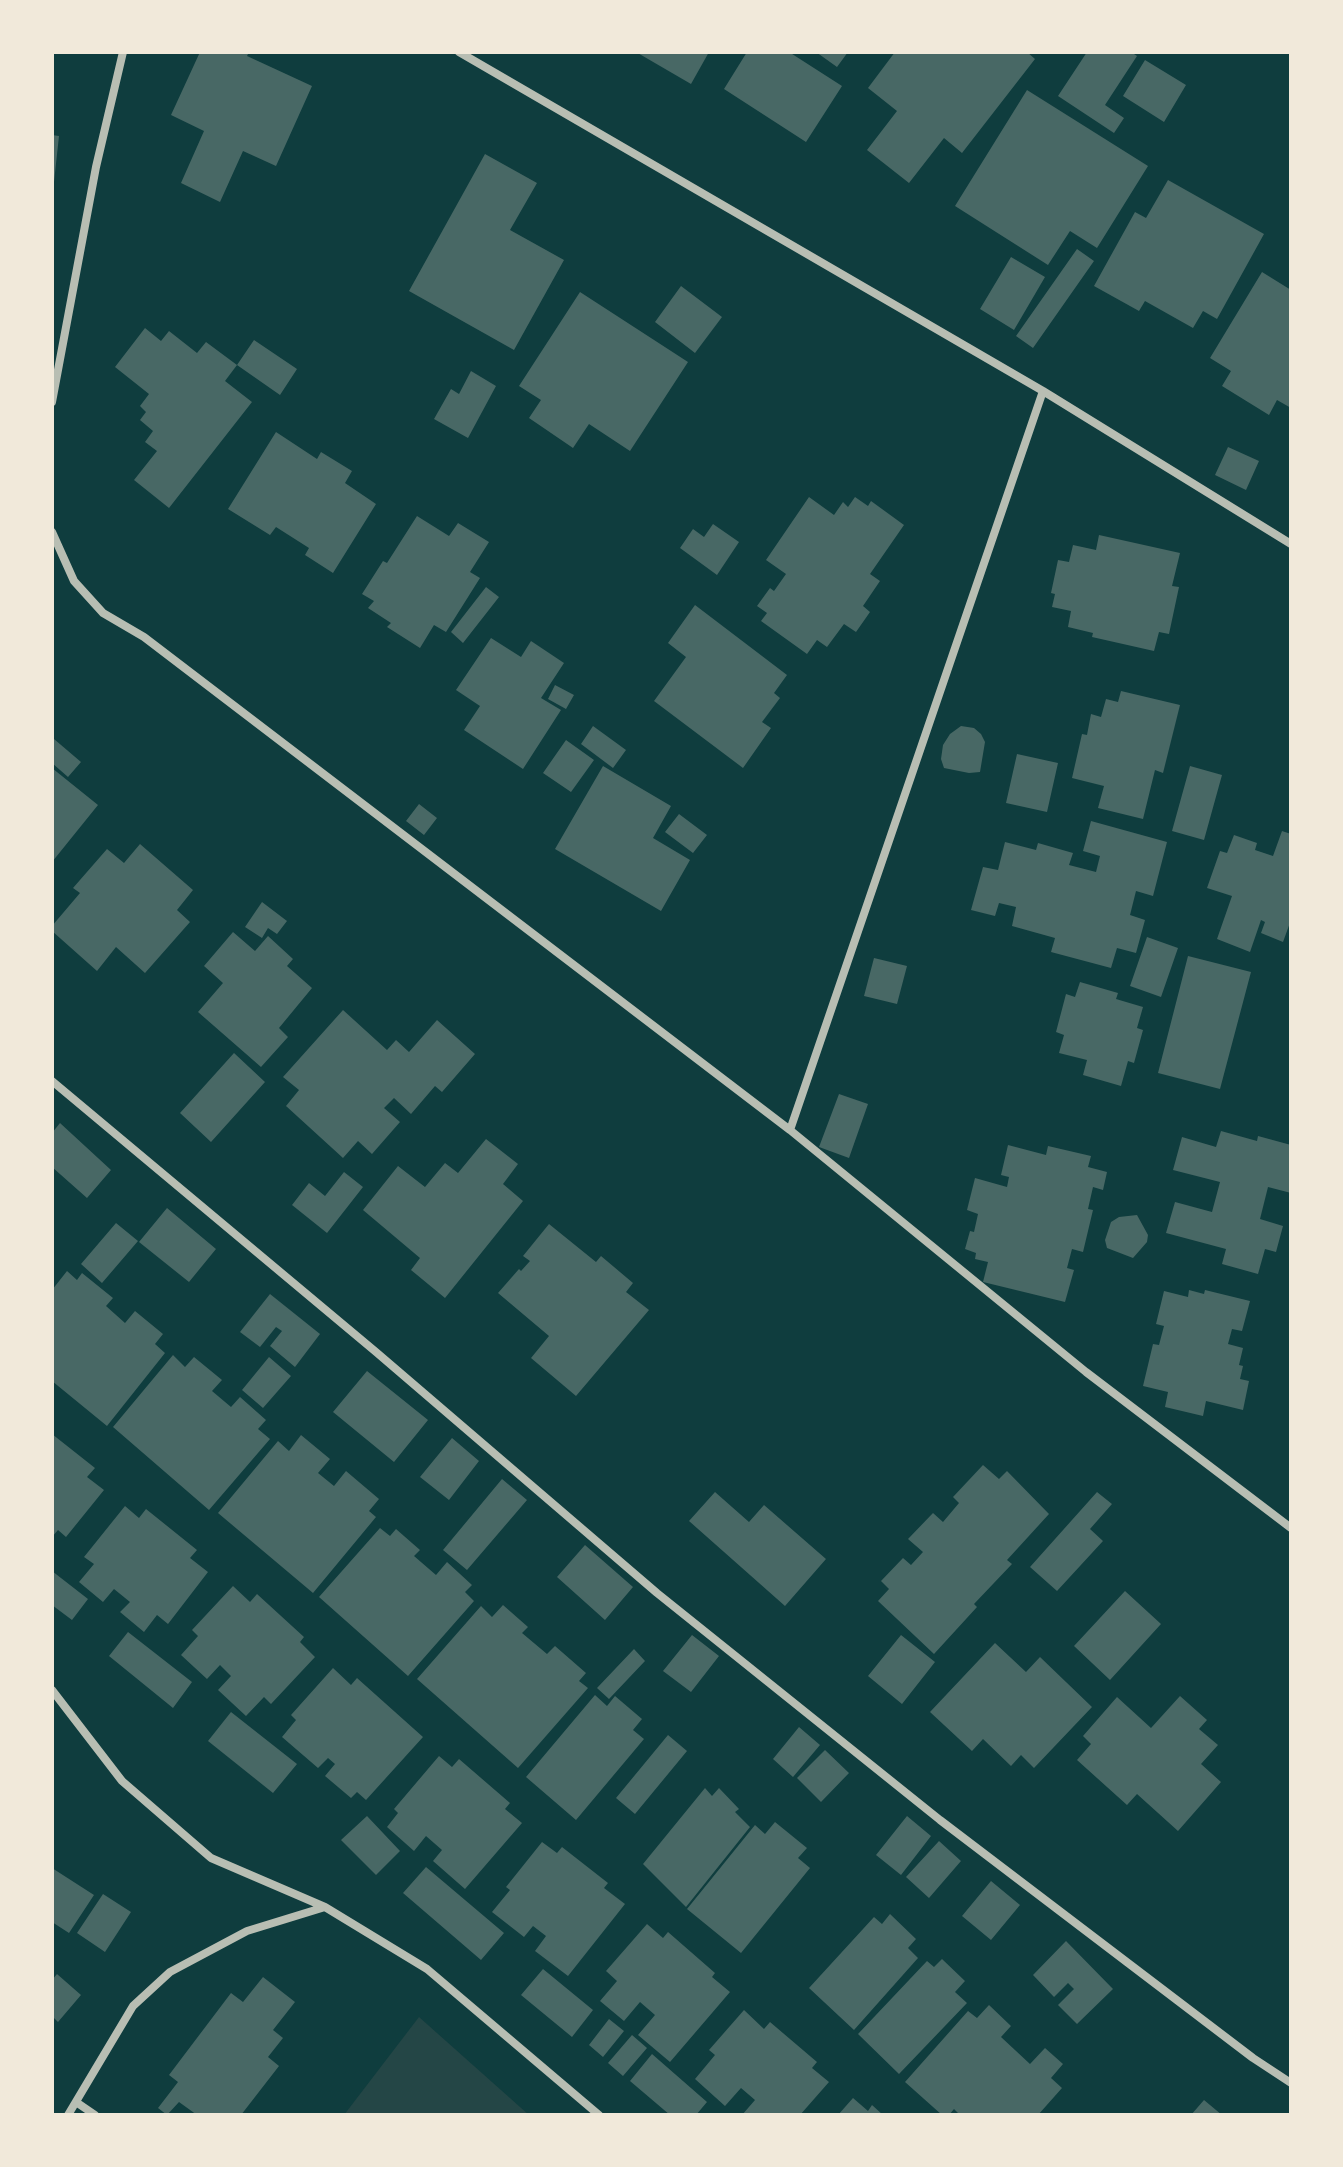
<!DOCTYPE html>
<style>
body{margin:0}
#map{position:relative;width:1343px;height:2167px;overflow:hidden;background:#0f3d3e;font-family:"DejaVu Sans",sans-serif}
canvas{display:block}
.frame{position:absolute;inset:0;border:54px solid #f1e9da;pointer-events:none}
</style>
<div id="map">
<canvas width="1343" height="2167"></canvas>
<div class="frame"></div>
</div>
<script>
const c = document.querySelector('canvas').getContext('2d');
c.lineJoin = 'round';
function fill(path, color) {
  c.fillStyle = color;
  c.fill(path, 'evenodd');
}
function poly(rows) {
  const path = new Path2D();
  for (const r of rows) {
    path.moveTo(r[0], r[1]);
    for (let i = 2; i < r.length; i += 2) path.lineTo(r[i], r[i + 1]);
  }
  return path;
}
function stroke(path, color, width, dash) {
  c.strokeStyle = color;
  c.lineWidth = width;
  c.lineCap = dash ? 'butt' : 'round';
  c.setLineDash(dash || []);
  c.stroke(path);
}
fill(poly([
 [419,2017,529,2115,344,2115]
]), '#244646');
fill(poly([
 [200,52,249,52,247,56,312,86,276,166,243,151,220,202,181,183,204,131,171,115],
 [636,52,709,52,691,84],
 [747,52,789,52,842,86,806,142,724,89],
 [816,52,848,52,837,67],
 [895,52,1027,52,1035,59,962,153,944,138,909,183,867,150,897,111,868,88],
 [1087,52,1131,52,1137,56,1105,105,1124,118,1114,133,1058,96],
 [1145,60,1186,85,1164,122,1123,96],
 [1027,90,1148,166,1097,248,1070,231,1048,265,955,206],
 [52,135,59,136,54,182,52,182],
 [485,154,537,183,510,230,564,260,514,350,409,291],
 [1168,180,1264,234,1217,319,1203,311,1193,328,1145,301,1139,311,1094,286,1135,212,1146,218],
 [1077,249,1094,261,1033,348,1016,336],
 [1011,257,1045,277,1014,330,980,309],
 [1262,272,1291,290,1291,408,1277,400,1269,415,1222,386,1231,371,1210,358],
 [681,286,722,317,695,353,655,322],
 [580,292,688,362,630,451,589,424,573,448,529,418,541,400,519,386],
 [145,328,161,341,169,331,197,353,206,342,237,365,225,381,252,402,169,508,134,480,157,451,145,442,153,431,140,420,146,412,140,406,149,394,115,367],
 [254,340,297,369,280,395,237,365],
 [471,371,496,386,468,438,434,419,451,389,459,394],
 [276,432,317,459,321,452,352,471,345,483,376,504,333,573,305,555,309,548,276,527,270,535,228,509],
 [1228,447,1259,461,1246,490,1215,475],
 [809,497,834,515,843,502,848,507,855,497,868,506,871,501,904,525,870,574,880,581,863,606,870,612,856,632,844,624,827,647,817,640,807,654,761,621,767,613,757,606,770,588,774,591,786,574,766,560],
 [417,516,449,536,458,523,489,542,470,572,480,578,446,632,434,625,420,648,387,627,391,623,368,608,374,601,362,594,383,561,387,563],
 [713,524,739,542,717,575,680,548,693,529,704,537],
 [1099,535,1180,553,1172,586,1179,587,1169,634,1159,632,1154,651,1092,637,1093,633,1068,627,1071,611,1052,607,1055,594,1051,593,1058,560,1069,562,1073,545,1096,550],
 [486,587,499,597,463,643,451,632],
 [695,605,787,675,774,693,780,698,762,722,771,728,743,768,654,701,686,657,668,643],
 [491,638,521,657,531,641,564,663,541,698,561,710,523,769,464,730,480,706,456,690],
 [555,685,574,695,566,709,548,699],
 [1121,691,1180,705,1163,773,1155,770,1143,819,1098,808,1104,786,1072,778,1082,734,1087,735,1091,714,1101,717,1106,699,1118,702],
 [593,726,626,750,613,768,581,744],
 [961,726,974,728,981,734,985,742,980,772,969,773,944,768,941,759,943,745,950,734],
 [54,739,81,762,68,777,52,763],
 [566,740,594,760,571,792,543,773],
 [1017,754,1058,763,1047,812,1006,803],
 [603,766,671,806,653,838,690,860,661,911,555,849],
 [1190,766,1222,775,1204,840,1172,831],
 [52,768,98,805,52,862],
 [419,804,437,818,424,835,406,821],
 [679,814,707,835,693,853,665,832],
 [1091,821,1167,842,1153,896,1136,891,1130,915,1145,920,1136,953,1117,948,1111,968,1051,952,1055,938,1012,926,1016,907,999,903,995,916,971,910,983,867,998,870,1005,842,1036,850,1038,843,1073,853,1069,865,1096,872,1100,856,1083,851],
 [1282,831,1291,834,1291,920,1283,942,1261,933,1265,922,1261,920,1250,952,1217,939,1232,896,1207,888,1220,851,1227,853,1234,835,1257,843,1255,850,1273,856],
 [140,844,193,890,177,910,190,922,145,973,116,947,97,971,52,931,52,926,80,893,73,888,107,849,124,863],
 [262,902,287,921,277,934,268,928,262,938,245,927],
 [233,932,255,951,268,936,293,959,287,966,312,988,279,1028,288,1037,261,1067,198,1012,223,983,204,966],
 [1147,937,1178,948,1161,997,1130,986],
 [1188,956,1251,972,1220,1089,1158,1073],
 [874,958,907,966,897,1004,864,996],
 [1080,982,1118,993,1116,999,1143,1007,1137,1028,1143,1030,1134,1063,1128,1061,1121,1086,1083,1075,1087,1060,1059,1053,1064,1035,1056,1032,1066,994,1075,997],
 [343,1010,387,1050,396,1040,409,1052,437,1020,475,1054,442,1092,435,1086,411,1114,394,1098,384,1108,400,1122,372,1154,358,1141,343,1158,286,1106,299,1090,283,1077],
 [234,1053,265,1082,211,1142,180,1113],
 [839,1094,868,1104,849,1158,819,1147],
 [60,1123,111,1170,87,1198,52,1167,52,1133],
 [1221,1131,1257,1141,1258,1136,1291,1145,1291,1193,1268,1187,1260,1219,1283,1226,1276,1252,1265,1249,1258,1274,1222,1264,1226,1249,1166,1233,1175,1202,1212,1212,1220,1182,1173,1170,1182,1137,1216,1147],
 [486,1139,518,1164,503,1184,523,1201,445,1298,411,1270,420,1258,363,1210,398,1166,425,1187,445,1163,458,1173],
 [1008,1145,1046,1155,1048,1146,1091,1156,1088,1167,1107,1172,1103,1190,1093,1187,1088,1209,1093,1210,1083,1252,1072,1249,1067,1268,1074,1270,1065,1302,983,1282,988,1262,975,1259,976,1253,965,1249,970,1231,974,1232,978,1214,967,1210,975,1178,1007,1187,1009,1177,1001,1175],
 [344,1172,363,1187,327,1233,292,1205,309,1183,325,1196],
 [167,1208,216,1249,189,1282,139,1242],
 [1137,1215,1148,1235,1147,1242,1133,1258,1107,1248,1105,1240,1111,1222,1119,1217],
 [116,1223,138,1241,102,1283,81,1264],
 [549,1224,596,1262,601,1256,633,1283,626,1292,649,1310,576,1396,531,1358,549,1336,498,1293,519,1269,521,1271,530,1261,523,1256],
 [67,1271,77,1280,82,1273,113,1298,106,1306,125,1323,135,1311,163,1334,155,1344,165,1353,107,1426,52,1381,52,1290],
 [1189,1290,1204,1294,1205,1290,1250,1301,1242,1331,1232,1329,1228,1344,1243,1348,1239,1365,1243,1366,1240,1379,1249,1381,1243,1410,1206,1401,1203,1416,1165,1407,1168,1392,1143,1386,1153,1344,1159,1345,1164,1326,1156,1324,1164,1291,1188,1297],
 [270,1294,320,1334,295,1367,270,1346,282,1331,276,1327,260,1347,240,1332],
 [173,1355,185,1367,194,1357,222,1380,212,1391,231,1407,240,1397,266,1420,258,1429,270,1439,209,1510,113,1427],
 [269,1357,291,1376,263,1408,242,1390],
 [367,1371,428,1420,394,1462,333,1412],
 [52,1434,95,1468,87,1477,104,1490,66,1537,58,1530,52,1537],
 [301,1435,330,1459,318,1473,334,1486,346,1471,379,1499,369,1511,376,1517,313,1593,218,1513,278,1441,289,1451],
 [452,1438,479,1461,449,1500,420,1477],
 [983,1465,999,1479,1007,1471,1049,1514,1007,1560,1012,1564,974,1604,977,1607,934,1654,878,1601,889,1589,881,1581,903,1558,911,1565,923,1552,908,1539,933,1513,943,1522,959,1503,953,1497],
 [502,1479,527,1500,467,1570,443,1550],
 [715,1492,749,1522,764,1505,826,1559,785,1606,689,1521],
 [1097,1492,1112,1504,1090,1529,1103,1541,1057,1591,1030,1567],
 [125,1506,139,1518,146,1509,197,1550,190,1558,208,1572,168,1624,157,1615,144,1632,120,1612,130,1602,114,1589,103,1602,79,1582,94,1564,84,1557],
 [380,1528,390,1536,396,1529,420,1550,414,1556,436,1575,447,1562,472,1585,465,1592,474,1601,408,1676,319,1597],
 [585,1545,633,1587,605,1620,557,1577],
 [52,1571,88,1599,72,1620,52,1605],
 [233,1586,250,1602,257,1594,304,1637,300,1642,315,1657,271,1704,264,1697,246,1716,218,1690,231,1676,220,1665,207,1679,181,1655,198,1636,192,1630],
 [1125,1591,1161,1624,1110,1680,1074,1646],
 [503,1605,528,1627,522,1633,547,1654,555,1646,586,1673,579,1681,588,1688,518,1768,417,1679,481,1606,492,1617],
 [128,1632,192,1682,173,1708,109,1656],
 [692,1635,719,1656,691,1692,663,1671],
 [901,1635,935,1662,902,1704,868,1676],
 [995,1643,1026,1672,1040,1657,1092,1707,1034,1768,1021,1755,1011,1766,983,1739,972,1751,930,1712],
 [634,1649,645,1661,609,1699,597,1688],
 [333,1668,351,1685,357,1678,423,1737,366,1800,357,1792,351,1798,325,1776,335,1764,328,1758,318,1768,282,1737,296,1720,291,1715],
 [595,1695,607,1706,615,1696,642,1719,633,1730,644,1739,576,1820,526,1777],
 [1180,1696,1207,1720,1199,1729,1218,1745,1201,1764,1221,1782,1178,1831,1137,1794,1127,1805,1077,1760,1091,1744,1083,1736,1117,1697,1151,1728],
 [231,1712,297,1764,273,1793,208,1741],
 [799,1727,820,1745,793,1777,773,1759],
 [668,1735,687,1751,635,1814,616,1798],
 [825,1750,849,1773,821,1802,797,1778],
 [439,1756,452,1767,459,1759,510,1803,505,1809,522,1823,465,1889,433,1861,442,1850,426,1836,414,1851,387,1827,398,1813,394,1809],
 [705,1788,712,1796,719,1788,739,1809,735,1812,750,1827,686,1907,643,1864],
 [367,1816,400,1851,376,1875,341,1840],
 [907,1816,931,1836,901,1875,876,1855],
 [775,1822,807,1848,798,1858,810,1868,741,1953,687,1909,755,1825,765,1834],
 [939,1841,961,1861,929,1898,906,1877],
 [542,1842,557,1853,562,1847,608,1883,604,1888,625,1904,568,1976,535,1951,546,1936,533,1926,524,1937,492,1912,510,1890,506,1887],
 [426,1867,504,1933,481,1960,403,1893],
 [52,1868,94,1895,69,1933,52,1922],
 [991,1881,1020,1905,991,1940,962,1916],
 [103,1894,131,1912,105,1952,77,1933],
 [890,1914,916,1939,908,1948,918,1958,854,2030,809,1988,874,1917,882,1924],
 [647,1924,663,1938,668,1932,715,1973,712,1977,730,1992,670,2062,638,2035,655,2015,640,2002,624,2021,600,2001,617,1981,606,1971],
 [1066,1941,1113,1989,1077,2024,1058,2005,1074,1989,1068,1983,1054,1997,1033,1975],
 [942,1959,965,1981,955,1992,967,2003,899,2074,858,2034,927,1961,934,1967],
 [543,1969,593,2010,572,2037,521,1995],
 [57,1974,81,1995,58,2022,52,2016,52,1980],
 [263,1977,295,2002,273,2030,283,2038,268,2057,279,2066,241,2115,197,2115,179,2102,167,2115,158,2108,178,2082,169,2075,231,1993,243,2002],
 [989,2005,1011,2026,1001,2037,1030,2064,1045,2048,1063,2064,1051,2078,1062,2088,1038,2115,960,2115,954,2109,949,2115,942,2115,905,2082,968,2011,977,2018],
 [744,2010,764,2029,770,2022,817,2062,812,2068,829,2082,800,2115,742,2115,755,2100,741,2088,725,2106,695,2079,715,2055,709,2050],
 [609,2019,624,2031,603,2057,589,2045],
 [632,2035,647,2048,623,2076,608,2063],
 [652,2054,707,2102,696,2115,670,2115,630,2081],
 [853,2098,868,2111,872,2105,883,2115,838,2115],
 [1204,2100,1222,2115,1191,2115]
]), '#486865');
stroke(poly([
 [459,52,1043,391,1291,544],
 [52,402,96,167,123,52],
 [52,532,74,581,103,613,144,637,790,1130,1086,1372,1291,1528],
 [52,1081,376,1352,657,1593,940,1820,1253,2058,1291,2083],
 [790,1130,1043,391],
 [52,1690,122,1781,211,1858,325,1907,427,1969,599,2115],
 [76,2102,95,2115],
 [68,2115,133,2006,170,1972,247,1931,325,1907]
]), '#b8beb3', 8);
</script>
